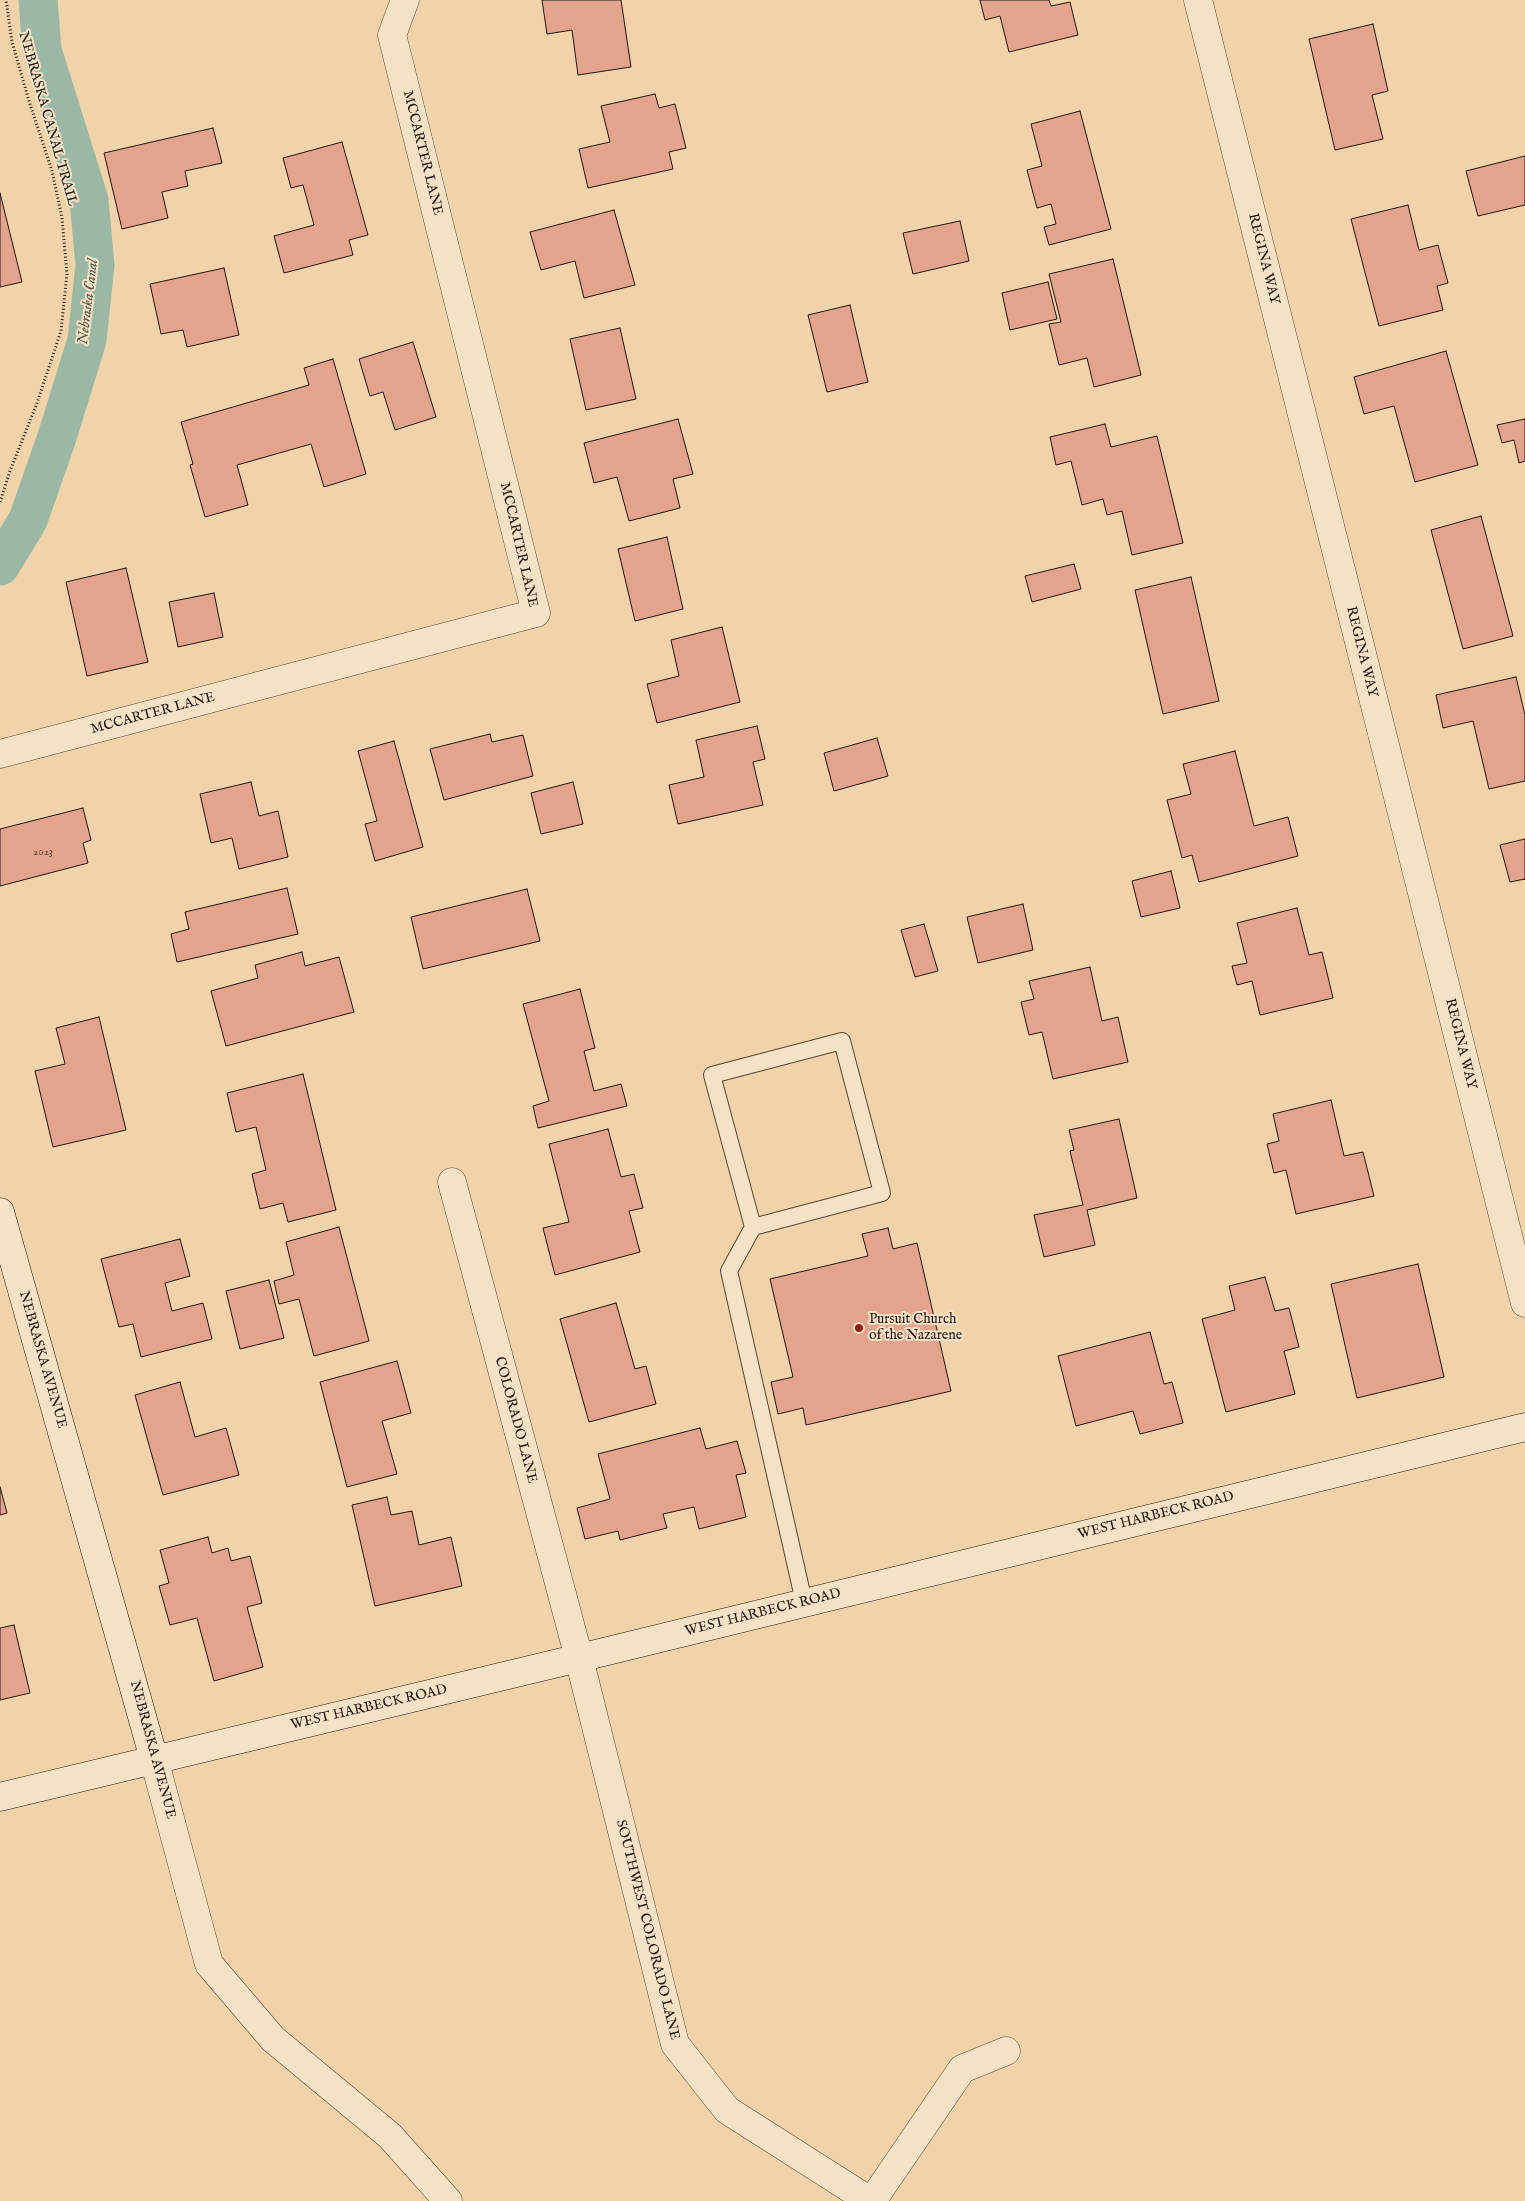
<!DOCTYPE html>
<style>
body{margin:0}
canvas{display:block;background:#f0d3a8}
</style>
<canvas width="1525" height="2201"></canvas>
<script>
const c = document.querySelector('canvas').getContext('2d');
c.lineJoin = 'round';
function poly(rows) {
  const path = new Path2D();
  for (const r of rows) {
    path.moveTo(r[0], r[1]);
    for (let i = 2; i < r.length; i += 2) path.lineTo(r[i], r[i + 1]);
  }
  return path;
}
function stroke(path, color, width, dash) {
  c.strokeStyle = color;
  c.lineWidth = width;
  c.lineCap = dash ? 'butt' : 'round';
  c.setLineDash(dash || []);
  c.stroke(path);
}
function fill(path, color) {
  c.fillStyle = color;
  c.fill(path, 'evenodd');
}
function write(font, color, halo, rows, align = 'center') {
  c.font = font + ' "IM FELL English",serif';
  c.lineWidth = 4;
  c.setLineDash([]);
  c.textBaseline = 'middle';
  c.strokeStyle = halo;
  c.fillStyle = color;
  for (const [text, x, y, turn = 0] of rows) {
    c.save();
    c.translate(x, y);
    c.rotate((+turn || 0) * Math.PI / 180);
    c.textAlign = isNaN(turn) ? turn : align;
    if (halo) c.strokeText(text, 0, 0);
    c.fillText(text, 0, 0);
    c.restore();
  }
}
stroke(poly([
 [0,566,28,520,57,437,87,340,95,265,89,200,42,50,38,0]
]), '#9bb8a4', 39);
const building = poly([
 [542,0,621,0,631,67,578,75,572,30,547,34,542,0],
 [980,0,1049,0,1051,6,1070,2,1078,35,1009,52,1000,16,985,20,980,0],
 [1373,24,1388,91,1372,95,1383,139,1335,150,1309,39,1373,24],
 [655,94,659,108,675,104,686,148,669,152,673,169,588,188,579,149,610,142,601,106,655,94],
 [1080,111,1111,229,1049,245,1044,227,1056,224,1051,204,1037,208,1027,170,1042,166,1031,124,1080,111],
 [213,128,222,163,185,171,188,186,162,192,168,218,122,229,104,153,213,128],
 [342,142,368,235,349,240,353,255,284,273,274,236,314,225,303,185,291,188,283,158,342,142],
 [1525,156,1525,205,1478,216,1466,171,1525,156],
 [0,193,22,282,0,287,0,193],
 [1408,205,1419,250,1438,245,1448,283,1437,286,1443,310,1379,326,1351,219,1408,205],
 [614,210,635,285,584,298,575,261,541,270,530,232,614,210],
 [960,221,969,261,913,274,903,233,960,221],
 [1113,259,1141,375,1094,387,1087,358,1059,365,1049,324,1061,322,1049,274,1113,259],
 [224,268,239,335,187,347,183,330,161,334,150,284,224,268],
 [1048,282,1057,319,1010,330,1002,293,1048,282],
 [850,305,868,382,827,392,808,315,850,305],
 [620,328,636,399,586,410,570,339,620,328],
 [413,342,436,417,395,430,383,392,370,396,359,359,413,342],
 [1446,351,1478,465,1415,482,1394,406,1364,414,1354,377,1446,351],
 [333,359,366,474,324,487,311,444,237,465,248,505,205,517,190,465,193,464,181,422,309,385,304,368,333,359],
 [678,419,693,474,673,479,680,508,629,521,617,477,594,483,584,443,678,419],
 [1525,419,1525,461,1519,463,1514,440,1502,443,1497,425,1525,419],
 [1105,424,1111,447,1157,436,1183,543,1132,555,1122,511,1107,515,1103,499,1082,505,1071,461,1056,465,1050,437,1105,424],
 [1481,516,1513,636,1463,649,1431,530,1481,516],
 [667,537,683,609,635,621,618,549,667,537],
 [1074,564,1081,589,1032,602,1025,576,1074,564],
 [126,568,148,662,87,676,66,582,126,568],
 [1191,577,1219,701,1163,714,1135,590,1191,577],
 [214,593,223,637,178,647,169,602,214,593],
 [722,627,740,702,657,723,647,684,679,676,671,640,722,627],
 [1516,677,1525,715,1525,781,1489,789,1473,721,1443,728,1436,695,1516,677],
 [757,726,765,759,753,762,763,805,678,824,669,785,704,777,696,740,757,726],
 [490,734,492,742,523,735,533,776,444,800,430,749,490,734],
 [877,738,888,776,834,791,824,753,877,738],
 [394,741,423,847,375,861,365,824,377,821,358,751,394,741],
 [1235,751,1254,826,1288,817,1298,856,1199,882,1192,855,1182,858,1167,800,1191,794,1183,764,1235,751],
 [251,782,259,816,278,811,288,857,239,869,232,838,211,843,200,794,251,782],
 [573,782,583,824,541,834,531,793,573,782],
 [83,808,91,840,83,843,88,863,0,886,0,829,83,808],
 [1525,839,1525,880,1525,879,1510,882,1500,845,1525,839],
 [1171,871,1180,908,1141,917,1132,881,1171,871],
 [287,888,298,934,177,962,171,934,189,929,185,912,287,888],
 [527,889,540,941,423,969,411,917,527,889],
 [1023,904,1033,950,978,963,967,917,1023,904],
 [1297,908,1309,955,1322,952,1333,998,1260,1015,1252,981,1237,985,1232,966,1247,963,1237,923,1297,908],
 [924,924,938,971,915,977,901,930,924,924],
 [302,952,305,966,339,957,354,1012,226,1046,211,991,258,978,255,965,302,952],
 [1090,967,1102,1021,1118,1017,1128,1062,1053,1079,1042,1032,1029,1035,1021,1002,1034,999,1029,981,1090,967],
 [580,989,595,1048,584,1051,594,1091,621,1084,627,1106,538,1128,533,1106,549,1101,523,1004,580,989],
 [99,1017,126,1130,53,1147,35,1071,65,1064,56,1028,99,1017],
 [303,1074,336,1210,288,1222,283,1203,260,1209,252,1174,266,1170,256,1127,236,1132,227,1093,303,1074],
 [1331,1100,1344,1156,1363,1152,1374,1196,1296,1214,1286,1170,1274,1173,1267,1144,1279,1141,1273,1114,1331,1100],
 [1119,1119,1137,1198,1087,1210,1095,1245,1044,1257,1034,1215,1083,1205,1070,1151,1074,1150,1069,1130,1119,1119],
 [608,1129,621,1177,634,1174,643,1208,629,1211,640,1252,555,1275,543,1228,569,1222,549,1144,608,1129],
 [339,1227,369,1341,314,1356,299,1299,279,1304,274,1281,294,1275,286,1242,339,1227],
 [888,1228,893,1249,917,1243,951,1391,806,1425,803,1408,778,1414,771,1382,793,1377,770,1279,868,1256,862,1234,888,1228],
 [180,1239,190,1276,165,1283,172,1311,203,1303,212,1339,141,1357,133,1324,119,1327,101,1259,180,1239],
 [1418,1264,1444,1377,1357,1398,1331,1284,1418,1264],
 [1265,1277,1275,1311,1289,1308,1299,1347,1284,1351,1295,1394,1226,1412,1202,1319,1235,1310,1229,1286,1265,1277],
 [269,1280,284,1338,240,1349,226,1291,269,1280],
 [616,1303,635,1369,646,1366,656,1404,589,1422,560,1319,616,1303],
 [1150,1332,1164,1384,1172,1382,1183,1423,1140,1434,1133,1411,1076,1426,1058,1356,1150,1332],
 [397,1361,411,1413,382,1421,397,1474,347,1487,320,1382,397,1361],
 [180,1382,195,1437,226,1428,239,1475,163,1495,135,1395,180,1382],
 [700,1428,706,1449,737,1441,746,1473,736,1475,746,1517,699,1529,694,1507,663,1514,667,1528,620,1540,618,1531,585,1539,577,1508,610,1499,598,1454,700,1428],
 [0,1487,7,1513,0,1515,0,1487],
 [387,1497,391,1515,412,1511,419,1545,451,1537,462,1586,375,1606,352,1505,387,1497],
 [208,1537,212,1553,228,1548,231,1561,250,1556,262,1603,247,1607,263,1667,214,1681,197,1618,170,1625,159,1586,169,1583,160,1550,208,1537],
 [14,1625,30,1693,0,1700,0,1628,14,1625]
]);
fill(building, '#e4a38c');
stroke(building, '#201610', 1);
const lane = poly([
 [753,1227,712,1075,842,1041,882,1193,753,1227,729,1271,804,1602]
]);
const street = poly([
 [1198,0,1525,1303],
 [0,754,536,613,392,35,405,0],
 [452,1182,579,1658,675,2044,727,2110,870,2201],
 [154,1759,209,1964,273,2039,390,2136,448,2201],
 [872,2201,962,2069,1006,2051]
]);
const secondary = poly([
 [0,1212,154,1759],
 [0,1797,579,1658,1525,1427]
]);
stroke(lane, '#544536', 18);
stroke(street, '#544536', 29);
stroke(secondary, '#201610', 29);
stroke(poly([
 [0,502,10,471,37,403,61,331,67,274,62,218,52,171,29,101,12,42,6,0]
]), '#201610', 3, [1, 2.5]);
stroke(lane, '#f5e2c6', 16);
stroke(street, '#f5e2c6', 28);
stroke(secondary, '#f5e2c6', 28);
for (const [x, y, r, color] of [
 [859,1328,5,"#8f2418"]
]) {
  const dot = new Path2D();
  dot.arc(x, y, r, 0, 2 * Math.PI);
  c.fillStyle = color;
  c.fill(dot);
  stroke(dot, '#f5e2c6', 2);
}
write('11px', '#51392f', null, [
 ["2023",43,853]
]);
write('14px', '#201610', '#f5e2c6', [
 ["NEBRASKA CANAL TRAIL",47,119,74],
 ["MCCARTER LANE",422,153,76],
 ["REGINA WAY",1263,259,76],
 ["MCCARTER LANE",518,545,77],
 ["REGINA WAY",1361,652,76],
 ["MCCARTER LANE",153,714,-15],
 ["REGINA WAY",1460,1044,76],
 ["NEBRASKA AVENUE",42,1360,74],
 ["COLORADO LANE",515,1420,75],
 ["WEST HARBECK ROAD",1156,1516,-14],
 ["WEST HARBECK ROAD",763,1613,-14],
 ["WEST HARBECK ROAD",369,1708,-13],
 ["NEBRASKA AVENUE",152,1750,75],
 ["SOUTHWEST COLORADO LANE",647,1930,76]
]);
write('14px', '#201610', '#f5e2c6', [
 ["Pursuit Church",869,1320],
 ["of the Nazarene",869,1336]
], 'left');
write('italic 15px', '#4b4f44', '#f5e2c6', [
 ["Nebraska Canal",89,302,-83]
]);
</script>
